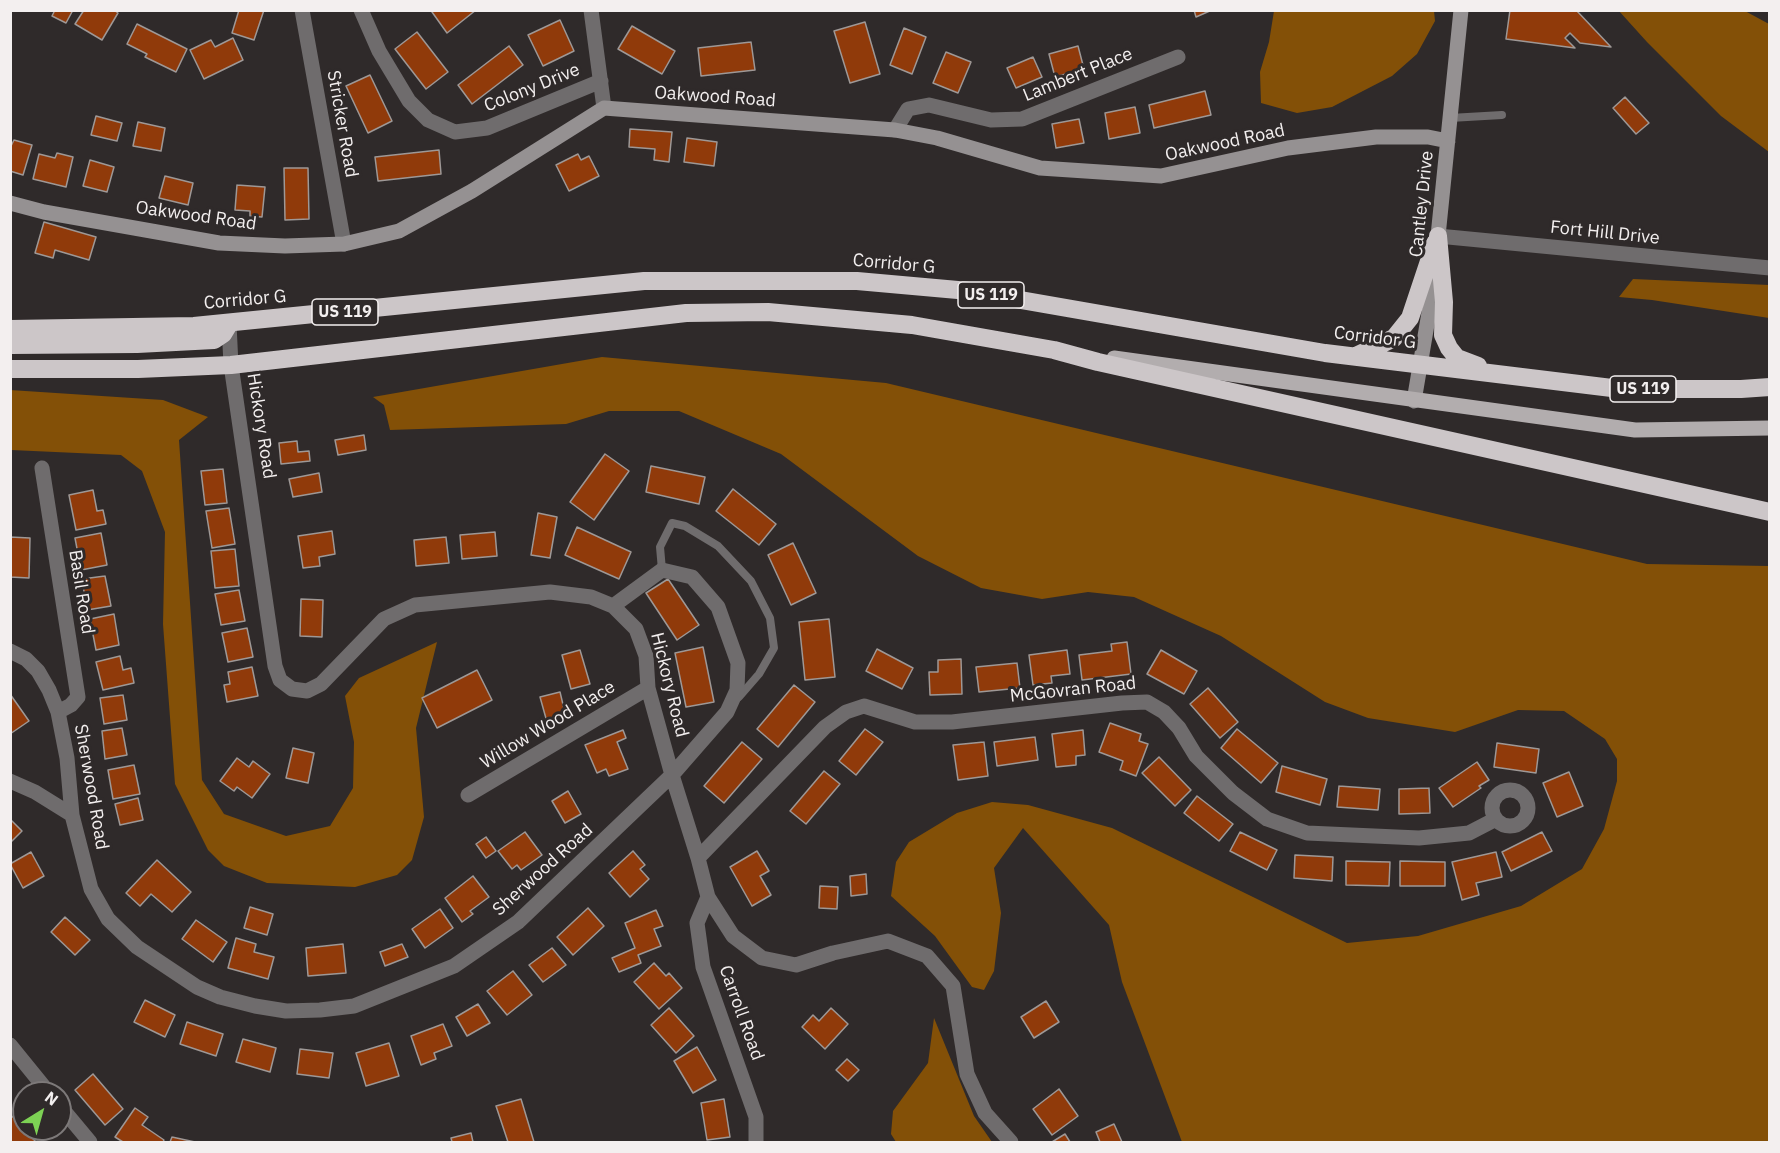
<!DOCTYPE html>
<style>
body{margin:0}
#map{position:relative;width:1780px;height:1153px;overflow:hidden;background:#2f2a2a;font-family:"IBM Plex Sans",sans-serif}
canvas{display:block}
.frame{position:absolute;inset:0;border:12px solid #f3efef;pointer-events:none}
.north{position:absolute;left:12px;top:1081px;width:60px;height:60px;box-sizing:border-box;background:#2f2a2a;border:2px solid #7d7979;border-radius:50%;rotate:37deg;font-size:16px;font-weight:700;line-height:24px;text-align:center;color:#f3efef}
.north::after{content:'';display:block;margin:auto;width:21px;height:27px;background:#7dd154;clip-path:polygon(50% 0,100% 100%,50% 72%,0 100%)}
</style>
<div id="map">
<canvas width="1780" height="1153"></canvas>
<div class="frame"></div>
<div class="north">N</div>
</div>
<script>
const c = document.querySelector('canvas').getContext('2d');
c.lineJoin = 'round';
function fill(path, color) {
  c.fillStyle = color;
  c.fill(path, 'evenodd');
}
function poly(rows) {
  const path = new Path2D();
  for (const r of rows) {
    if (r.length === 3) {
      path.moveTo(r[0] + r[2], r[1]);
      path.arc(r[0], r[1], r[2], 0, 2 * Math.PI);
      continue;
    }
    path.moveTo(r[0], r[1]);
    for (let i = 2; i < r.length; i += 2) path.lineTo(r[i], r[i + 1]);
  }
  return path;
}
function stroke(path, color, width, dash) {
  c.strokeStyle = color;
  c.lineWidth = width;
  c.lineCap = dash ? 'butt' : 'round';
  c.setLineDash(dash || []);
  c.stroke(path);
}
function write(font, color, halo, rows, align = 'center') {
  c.font = font + ' "IBM Plex Sans",sans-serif';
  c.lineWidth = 6;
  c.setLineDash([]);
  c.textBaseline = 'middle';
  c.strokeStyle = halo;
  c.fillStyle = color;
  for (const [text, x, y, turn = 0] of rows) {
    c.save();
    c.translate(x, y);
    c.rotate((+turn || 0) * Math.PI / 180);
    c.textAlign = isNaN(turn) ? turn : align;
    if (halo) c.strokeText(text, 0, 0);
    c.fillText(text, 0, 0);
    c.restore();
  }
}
fill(poly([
 [1274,11,1434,11,1435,21,1417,54,1392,76,1332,107,1297,113,1261,103,1260,72,1269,42],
 [1619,11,1745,11,1769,24,1769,152,1721,116,1647,42],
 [1633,279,1769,285,1769,318,1652,300,1619,297],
 [602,357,886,383,1647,564,1769,566,1769,1142,1182,1142,1122,982,1109,925,1023,828,994,868,1001,913,994,971,984,990,972,987,935,936,891,896,896,862,909,842,957,813,992,802,1028,805,1112,828,1347,943,1418,936,1521,906,1582,869,1604,829,1617,781,1617,759,1605,739,1564,711,1518,710,1455,732,1368,718,1325,702,1221,636,1134,597,1088,592,1042,599,981,588,918,556,781,454,679,411,609,411,566,424,390,430,384,405,373,397],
 [10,390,163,400,208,417,179,440,202,780,224,814,286,836,330,826,353,788,354,742,345,696,359,678,437,642,416,728,424,817,412,860,397,875,355,887,267,883,224,866,208,850,175,784,163,624,165,532,142,471,121,455,11,450],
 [934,1018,974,1116,992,1142,896,1142,891,1134,893,1111,928,1063]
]), '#835007');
const building = poly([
 [55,10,73,10,66,23,52,16,55,10],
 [84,10,114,10,118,13,102,40,75,24,84,10],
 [239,10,264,10,254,40,232,33,239,10],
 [433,10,476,10,447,33,432,12,433,10],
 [1194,10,1212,10,1196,17,1194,10],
 [1510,10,1576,10,1611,47,1580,43,1570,33,1565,38,1575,48,1506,39,1510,10],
 [560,20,574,51,543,66,528,35,560,20],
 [865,22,880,74,850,83,834,31,865,22],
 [137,24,187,49,176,72,145,57,147,54,127,44,137,24],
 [632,26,675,51,662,74,618,49,632,26],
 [904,28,926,37,912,74,890,65,904,28],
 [417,32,448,72,426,89,395,49,417,32],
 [233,38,243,60,204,79,190,50,211,40,215,47,233,38],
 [751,42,755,70,701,76,698,48,751,42],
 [509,46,523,65,472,104,458,85,509,46],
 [1078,46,1084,69,1055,77,1049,54,1078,46],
 [946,52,971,62,958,93,933,83,946,52],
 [1033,57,1042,77,1016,88,1007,68,1033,57],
 [370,75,392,121,368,133,346,86,370,75],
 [1205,91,1211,115,1154,128,1149,105,1205,91],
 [1625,97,1649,123,1636,134,1613,108,1625,97],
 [1135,107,1140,133,1109,139,1105,113,1135,107],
 [96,116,122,123,117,141,91,135,96,116],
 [1079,119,1084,143,1056,148,1052,124,1079,119],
 [138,122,165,128,161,151,133,146,138,122],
 [630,129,672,132,669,162,654,160,655,149,629,147,630,129],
 [687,138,717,142,714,166,684,162,687,138],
 [14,140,32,145,23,175,10,171,10,148,14,140],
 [439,150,441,174,378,181,375,157,439,150],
 [57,153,73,157,66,187,33,179,39,154,55,158,57,153],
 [578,154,581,160,589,156,599,176,569,191,556,165,578,154],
 [90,160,114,167,107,192,83,186,90,160],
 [284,168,308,168,309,219,285,220,284,168],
 [165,176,193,183,188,205,159,198,165,176],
 [237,185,265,187,262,217,250,216,250,211,235,210,237,185],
 [44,222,96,237,89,260,55,250,53,258,35,253,44,222],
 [364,435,366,450,338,455,335,440,364,435],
 [297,441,298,452,309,451,310,461,281,464,279,443,297,441],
 [605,454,629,471,594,520,570,502,605,454],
 [651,466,705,477,699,504,646,492,651,466],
 [223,469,227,503,205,505,201,471,223,469],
 [319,473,322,492,293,497,289,479,319,473],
 [733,489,776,524,759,545,716,511,733,489],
 [93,490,97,511,103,510,106,524,76,530,69,495,93,490],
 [229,508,235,544,212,548,206,511,229,508],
 [538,513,557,517,550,558,531,555,538,513],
 [577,527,631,552,619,579,565,555,577,527],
 [332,531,335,554,319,557,320,566,303,568,298,536,332,531],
 [495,532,497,556,462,559,460,535,495,532],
 [101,533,107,565,81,570,75,538,101,533],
 [10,537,30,538,29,578,10,577,10,537],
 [446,537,449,563,416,566,414,540,446,537],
 [793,543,816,593,791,605,768,555,793,543],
 [235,549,239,586,215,588,211,551,235,549],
 [105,576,111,606,87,610,82,579,105,576],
 [668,579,699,625,677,640,646,593,668,579],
 [239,590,245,621,221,625,215,594,239,590],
 [301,599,323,600,322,637,300,636,301,599],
 [114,614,119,645,96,650,90,619,114,614],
 [829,619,835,677,805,680,799,622,829,619],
 [247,628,253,657,228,662,222,633,247,628],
 [1127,642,1131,674,1082,680,1079,655,1112,651,1111,644,1127,642],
 [703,647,714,702,686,707,675,653,703,647],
 [877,649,913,668,902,689,866,671,877,649],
 [580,650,590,684,571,689,562,655,580,650],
 [1067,650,1070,674,1051,676,1052,683,1033,685,1029,655,1067,650],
 [1161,650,1197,671,1184,694,1147,674,1161,650],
 [120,656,123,670,131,668,134,683,103,690,96,662,120,656],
 [961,659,962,694,930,695,929,672,938,672,938,660,961,659],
 [1017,663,1020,688,979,692,976,667,1017,663],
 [252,667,258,696,227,702,224,685,230,684,228,672,252,667],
 [477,670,492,700,437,728,422,698,477,670],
 [794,685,815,702,778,747,757,729,794,685],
 [1208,688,1238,722,1220,738,1190,704,1208,688],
 [560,692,566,717,547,722,540,697,560,692],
 [10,694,29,721,10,734,10,694],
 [123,695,127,720,104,724,100,698,123,695],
 [1110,723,1141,734,1139,741,1148,744,1136,776,1120,770,1123,761,1099,752,1110,723],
 [122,728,127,755,105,759,102,731,122,728],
 [865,729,883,742,856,775,839,761,865,729],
 [1237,729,1278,763,1261,783,1221,748,1237,729],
 [623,730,626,738,617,742,628,769,609,776,606,769,597,773,585,745,623,730],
 [1083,730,1085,755,1076,756,1076,765,1056,767,1052,734,1083,730],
 [1035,737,1038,760,997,766,994,742,1035,737],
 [742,742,762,759,724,803,704,786,742,742],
 [984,742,988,776,958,780,953,745,984,742],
 [1497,743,1539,749,1536,773,1494,767,1497,743],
 [293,748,314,753,308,783,286,778,293,748],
 [1159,757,1191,790,1175,806,1142,773,1159,757],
 [237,758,249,767,253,761,270,774,252,798,237,787,234,791,220,781,237,758],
 [1477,762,1489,780,1479,786,1481,788,1453,807,1439,788,1477,762],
 [134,765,140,794,113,799,108,770,134,765],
 [1282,766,1327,779,1320,805,1276,792,1282,766],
 [824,771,840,784,806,824,790,811,824,771],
 [1569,772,1583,806,1557,817,1543,783,1569,772],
 [1339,786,1380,789,1378,810,1337,807,1339,786],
 [1429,788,1430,813,1399,814,1399,789,1429,788],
 [568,791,581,814,565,823,552,801,568,791],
 [1197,796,1233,824,1219,841,1184,813,1197,796],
 [138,798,143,820,120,825,115,804,138,798],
 [10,819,22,831,10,843,10,819],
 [525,832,542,855,521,870,517,865,512,869,498,851,525,832],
 [1240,832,1277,850,1267,870,1230,851,1240,832],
 [1542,832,1552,851,1511,871,1502,852,1542,832],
 [486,837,496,851,486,858,476,844,486,837],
 [633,851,645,865,640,869,649,879,630,897,609,873,633,851],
 [757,851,769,871,760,876,771,895,752,906,730,867,757,851],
 [31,852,44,876,23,888,10,864,31,852],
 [1496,852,1502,877,1476,883,1479,895,1462,900,1452,862,1496,852],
 [1295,855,1333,857,1332,881,1294,878,1295,855],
 [157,860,191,892,172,912,151,894,140,906,126,893,157,860],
 [1346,861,1390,862,1389,886,1346,885,1346,861],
 [1400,861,1445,862,1445,886,1400,886,1400,861],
 [866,874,867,894,851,896,850,876,866,874],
 [473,876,489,897,470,911,473,914,462,922,445,898,473,876],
 [820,886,838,887,837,909,819,908,820,886],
 [250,907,273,914,267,935,244,928,250,907],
 [588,908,604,926,573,955,557,937,588,908],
 [440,909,453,928,425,948,412,929,440,909],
 [656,910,663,926,654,929,661,946,638,955,641,963,619,972,612,958,635,948,625,923,656,910],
 [65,917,90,940,75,955,51,932,65,917],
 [196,920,227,942,213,962,182,939,196,920],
 [236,938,256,944,254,952,274,957,268,979,228,968,236,938],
 [343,944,346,973,308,976,306,948,343,944],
 [402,944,408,957,385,966,380,952,402,944],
 [552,948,566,965,543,982,529,965,552,948],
 [654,963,666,976,669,973,682,988,659,1009,634,982,654,963],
 [513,971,532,995,507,1015,487,991,513,971],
 [145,1000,175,1015,165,1037,134,1022,145,1000],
 [1046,1001,1059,1022,1034,1038,1021,1017,1046,1001],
 [478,1004,490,1023,467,1036,456,1017,478,1004],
 [669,1008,694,1036,676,1053,651,1025,669,1008],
 [831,1008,848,1024,825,1049,802,1027,813,1015,819,1021,831,1008],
 [187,1022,223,1034,216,1056,180,1044,187,1022],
 [443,1024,452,1046,434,1053,436,1059,421,1065,411,1036,443,1024],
 [243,1039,276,1048,270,1072,236,1062,243,1039],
 [389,1043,399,1076,366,1086,356,1053,389,1043],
 [697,1047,716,1080,693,1093,674,1061,697,1047],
 [300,1049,333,1053,329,1078,297,1074,300,1049],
 [847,1059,859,1070,848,1081,836,1070,847,1059],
 [93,1074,123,1109,105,1125,75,1090,93,1074],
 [1059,1089,1078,1116,1052,1135,1033,1109,1059,1089],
 [521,1099,534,1142,508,1142,496,1106,521,1099],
 [724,1099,730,1137,707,1140,701,1103,724,1099],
 [135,1108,148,1117,142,1125,164,1140,163,1142,123,1142,115,1137,135,1108],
 [10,1114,36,1142,10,1142,10,1114],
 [1114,1124,1122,1142,1100,1142,1096,1132,1114,1124],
 [471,1133,473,1142,452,1142,451,1138,471,1133],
 [1065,1134,1070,1142,1052,1142,1065,1134],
 [172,1137,195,1142,170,1142,172,1137]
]);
fill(building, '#903a0a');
stroke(building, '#9e9896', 1.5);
stroke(poly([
 [1450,118,1502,115],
 [662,570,660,547,672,523,685,526,718,546,751,581,770,618,774,648,759,674,739,697]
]), '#6f6c6d', 8);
stroke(poly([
 [302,10,344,244],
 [361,10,379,51,409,101,428,120,455,132,487,128,601,81],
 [591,10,604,108],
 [895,130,908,109,929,105,991,120,1022,119,1178,57],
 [1438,236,1770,268],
 [229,324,231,365,275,666,280,680,292,689,307,691,321,684,384,619,415,605,550,592,591,597,613,606,636,629,646,656,648,688,672,775,698,858,708,897,733,936,762,958,796,965,833,953,888,941,927,956,953,986,967,1074,985,1113,1011,1142],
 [42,468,78,697,71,705,58,712],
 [10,651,26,659,38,671,49,690,58,712,67,758,72,815,91,889,108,919,137,947,197,987,220,997,255,1006,286,1011,320,1010,354,1006,454,966,518,922,672,775,727,712,737,690,738,663,718,607,692,577,662,570,613,606],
 [10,781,35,792,72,815],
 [1510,808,18],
 [468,795,648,688],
 [698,858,825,727,846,712,864,706,915,722,952,722,1122,703,1147,702,1164,712,1179,728,1196,756,1233,793,1267,819,1307,833,1419,838,1469,833,1496,819],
 [708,897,697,923,703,967,756,1117,756,1142],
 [10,1045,49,1093],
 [60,1106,90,1142]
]), '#6f6c6d', 15);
stroke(poly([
 [10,203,44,212,219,243,285,246,344,244,399,231,472,191,604,108,895,130,937,138,1040,168,1161,176,1288,148,1376,137,1428,137,1448,141],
 [1414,401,1432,295,1461,10]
]), '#959192', 15);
stroke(poly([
 [1114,358,1635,430,1770,428]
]), '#b2adae', 15);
stroke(poly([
 [1438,236,1444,302,1443,335,1449,348,1457,358,1478,366],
 [10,329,194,326,644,281,857,281,969,291,1325,353,1620,389,1741,389,1770,387],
 [10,345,137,344,214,340,223,334,229,324],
 [1356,356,1394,338,1410,318,1435,243],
 [10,369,138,369,231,365,686,313,768,312,912,325,1054,350,1098,362,1770,512]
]), '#ccc6c8', 18);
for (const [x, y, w] of [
 [991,295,66],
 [345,312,66],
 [1643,389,66]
]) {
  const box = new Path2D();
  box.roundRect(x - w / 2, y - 13, w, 26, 4.5);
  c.fillStyle = '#2f2a2a';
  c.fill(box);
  stroke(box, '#f3efef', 1.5);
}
write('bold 16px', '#f3efef', null, [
 ["US 119",991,295],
 ["US 119",345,312],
 ["US 119",1643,389]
]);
write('18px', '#f3efef', '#2f2a2a', [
 ["Lambert Place",1078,75,-22],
 ["Colony Drive",532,88,-22],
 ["Oakwood Road",715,97,4],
 ["Stricker Road",342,124,80],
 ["Oakwood Road",1225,143,-12],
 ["Cantley Drive",1422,204,-84],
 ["Oakwood Road",196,216,8],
 ["Fort Hill Drive",1605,233,6],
 ["Corridor G",894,264,5],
 ["Corridor G",245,300,-5],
 ["Corridor G",1375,338,7],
 ["Hickory Road",261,426,81],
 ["Basil Road",81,592,81],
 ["Hickory Road",669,685,76],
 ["McGovran Road",1073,690,-6],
 ["Willow Wood Place",548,725,-31],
 ["Sherwood Road",91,787,80],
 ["Sherwood Road",543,870,-42],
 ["Carroll Road",741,1013,70]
]);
</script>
